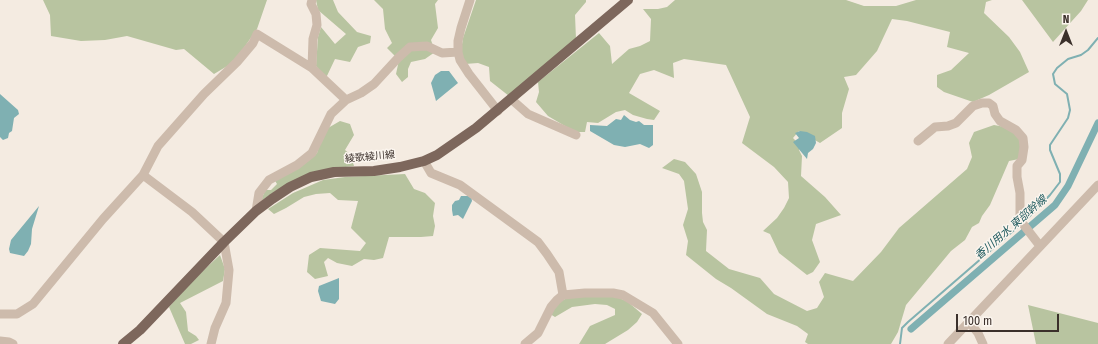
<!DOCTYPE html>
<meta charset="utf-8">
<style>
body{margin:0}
#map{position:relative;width:1098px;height:344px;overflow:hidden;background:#f4ebe1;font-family:"Fira Sans Condensed",sans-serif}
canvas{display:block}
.north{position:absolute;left:1046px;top:12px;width:40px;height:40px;-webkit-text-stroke:3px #fbf5ee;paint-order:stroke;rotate:0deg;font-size:11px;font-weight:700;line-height:16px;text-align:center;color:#3b302b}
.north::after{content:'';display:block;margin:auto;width:14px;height:18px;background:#3b302b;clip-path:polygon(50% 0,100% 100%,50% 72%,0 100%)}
.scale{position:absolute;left:956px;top:314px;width:103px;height:18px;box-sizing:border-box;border:2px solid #3b302b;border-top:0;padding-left:5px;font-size:12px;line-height:14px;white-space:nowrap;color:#3b302b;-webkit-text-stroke:3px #fbf5ee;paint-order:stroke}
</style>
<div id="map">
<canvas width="1098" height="344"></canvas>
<div class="north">N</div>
<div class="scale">100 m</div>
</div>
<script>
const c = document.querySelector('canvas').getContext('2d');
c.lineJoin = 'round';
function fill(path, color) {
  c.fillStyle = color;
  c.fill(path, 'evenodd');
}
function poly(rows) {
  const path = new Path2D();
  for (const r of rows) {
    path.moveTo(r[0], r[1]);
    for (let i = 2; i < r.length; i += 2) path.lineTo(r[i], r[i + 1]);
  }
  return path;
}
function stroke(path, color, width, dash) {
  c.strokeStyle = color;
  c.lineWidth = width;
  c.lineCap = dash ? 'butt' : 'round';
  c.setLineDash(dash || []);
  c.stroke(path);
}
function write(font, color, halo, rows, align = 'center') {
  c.font = font + ' "Fira Sans Condensed","Noto Sans JP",sans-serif';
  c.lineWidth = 3;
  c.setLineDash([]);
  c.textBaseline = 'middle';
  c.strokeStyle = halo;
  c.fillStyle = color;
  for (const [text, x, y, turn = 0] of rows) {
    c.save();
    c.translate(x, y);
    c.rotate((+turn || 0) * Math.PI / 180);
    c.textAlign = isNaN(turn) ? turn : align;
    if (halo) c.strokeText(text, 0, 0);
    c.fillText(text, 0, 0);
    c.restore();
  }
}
fill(poly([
 [43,0,267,0,257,29,234,62,214,74,184,49,176,50,127,36,105,40,81,41,51,36,50,15],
 [316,0,333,0,338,12,357,32,371,36,370,43,358,47,350,62,335,59,326,78,316,66,318,37,321,27,335,44,346,34,318,10],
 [374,0,438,0,435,4,438,28,431,40,435,52,425,59,411,62,408,69,408,77,402,82,396,74,399,60,387,48,392,43,385,29,383,9],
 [476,0,586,0,586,2,575,15,576,39,509,96,490,81,489,67,478,63,465,64,461,51,463,38],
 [675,0,846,0,864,6,896,6,916,0,992,0,986,2,984,13,1009,37,1020,52,1029,72,989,95,973,102,944,92,937,87,937,75,951,70,969,53,947,47,950,32,907,21,892,19,877,51,856,75,844,77,849,89,842,113,842,128,820,143,799,131,793,138,799,144,799,150,802,156,801,176,825,197,841,215,816,224,812,240,820,262,813,272,807,275,779,253,770,234,763,231,777,218,784,208,789,198,788,182,774,167,742,143,750,117,726,65,684,59,673,63,674,78,654,70,640,74,629,93,660,111,654,120,647,119,633,115,625,110,616,112,598,123,587,122,585,132,575,132,548,116,536,102,539,92,538,82,599,33,610,46,612,64,629,49,640,46,650,41,651,19,643,9,658,9,667,7],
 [1022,0,1088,0,1081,11,1053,42],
 [340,121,350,124,354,135,345,150,351,155,354,166,337,168,277,190,261,201,265,190,271,190,277,184,274,179,302,166,317,153,322,136,328,128],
 [994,125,1005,127,1018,133,1022,144,1019,159,1009,161,990,205,982,216,979,223,972,227,965,240,951,251,906,305,898,332,891,344,808,344,805,342,808,334,797,326,767,314,731,288,716,279,686,255,688,241,683,225,688,209,684,181,679,174,662,168,674,159,685,162,696,174,702,192,702,213,703,222,707,230,706,251,729,269,760,278,774,294,807,311,817,308,824,297,819,282,825,273,853,281,881,252,899,228,967,169,972,157,969,143,974,132],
 [405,174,414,189,425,193,435,203,433,216,435,226,433,236,421,237,389,237,383,258,374,260,364,259,352,266,337,263,328,258,324,262,328,276,315,279,307,272,309,255,320,248,360,251,366,243,351,228,358,201,338,200,330,193,316,194,304,197,286,208,274,214,268,209,293,193,323,180,345,177],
 [220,255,225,269,223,281,180,303,186,312,188,331,196,336,199,340,191,344,185,344,169,307,191,282],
 [615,296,628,302,642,314,637,322,628,330,605,344,579,344,590,326,615,315,615,309,607,305,595,304,572,307,555,317,550,314,559,302,569,297],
 [1028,305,1098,323,1098,344,1036,344]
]), '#b8c4a0');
fill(poly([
 [441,71,449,71,458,83,436,101,431,83,435,75],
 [0,94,18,110,19,114,14,118,12,131,9,133,8,138,3,140,0,137],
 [624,115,630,120,636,122,639,121,644,125,653,125,653,145,649,148,640,144,625,147,614,145,590,131,590,125,607,126,616,119,621,120],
 [800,131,807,132,815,136,816,143,813,149,808,153,807,159,793,142,799,138,795,133],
 [461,196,471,196,472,201,463,219,458,215,453,216,452,210,452,205,455,201,459,200],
 [39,206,32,229,31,244,28,251,24,256,10,253,9,249,11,240],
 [339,278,339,299,335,304,321,301,318,291,319,286]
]), '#7fb0b2');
stroke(poly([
 [1025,221,1050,195,1060,182,1060,174,1050,150,1050,145,1068,118,1070,110,1067,94,1055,84,1053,74,1057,68,1068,59,1081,55,1088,50,1098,38],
 [900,344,902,328,908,322,1020,225]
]), '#7fb0b2', 2);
stroke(poly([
 [911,329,1055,205,1068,186,1098,123]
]), '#7fb0b2', 7);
stroke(poly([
 [312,0,311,4,316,14,317,25,313,39,312,68],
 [470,0,461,28,458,41,458,52,460,60,469,74,498,111],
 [511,99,528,114,576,135],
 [918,141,935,127,948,126,956,123,973,106,982,103,989,103,993,106,995,114,1000,121,1016,130,1023,138,1024,147,1022,160,1017,166,1017,177,1020,193,1020,220,1040,246],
 [424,161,431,173,460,185,538,242,547,254,559,272,563,295],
 [143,175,192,212,224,242,229,270,226,303,215,328,211,344],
 [256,211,259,193,269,180,297,165,312,153,331,114,346,100,361,93,374,84,398,58,410,47,427,46,442,53,458,52],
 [0,314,17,314,33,304,103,219,143,175,158,146,204,94,237,62,253,43,257,34,312,68,346,100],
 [969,322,978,333,983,344],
 [0,341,9,342,13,344],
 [525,344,538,333,551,307,557,300,563,295,585,293,613,293,623,295,653,313,678,344],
 [948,344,1098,185]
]), '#cdbbac', 9);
stroke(poly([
 [123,344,140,330,224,242,256,211,272,199,290,187,311,177,334,172,374,171,400,167,424,161,437,155,476,128,628,0]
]), '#7d675c', 10);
write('10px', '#3b302b', '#fbf5ee', [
 ["綾歌綾川線",370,157,-5]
]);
write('italic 11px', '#1f5a5e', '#fbf5ee', [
 ["香川用水 東部幹線",1011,228,-41]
]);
</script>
